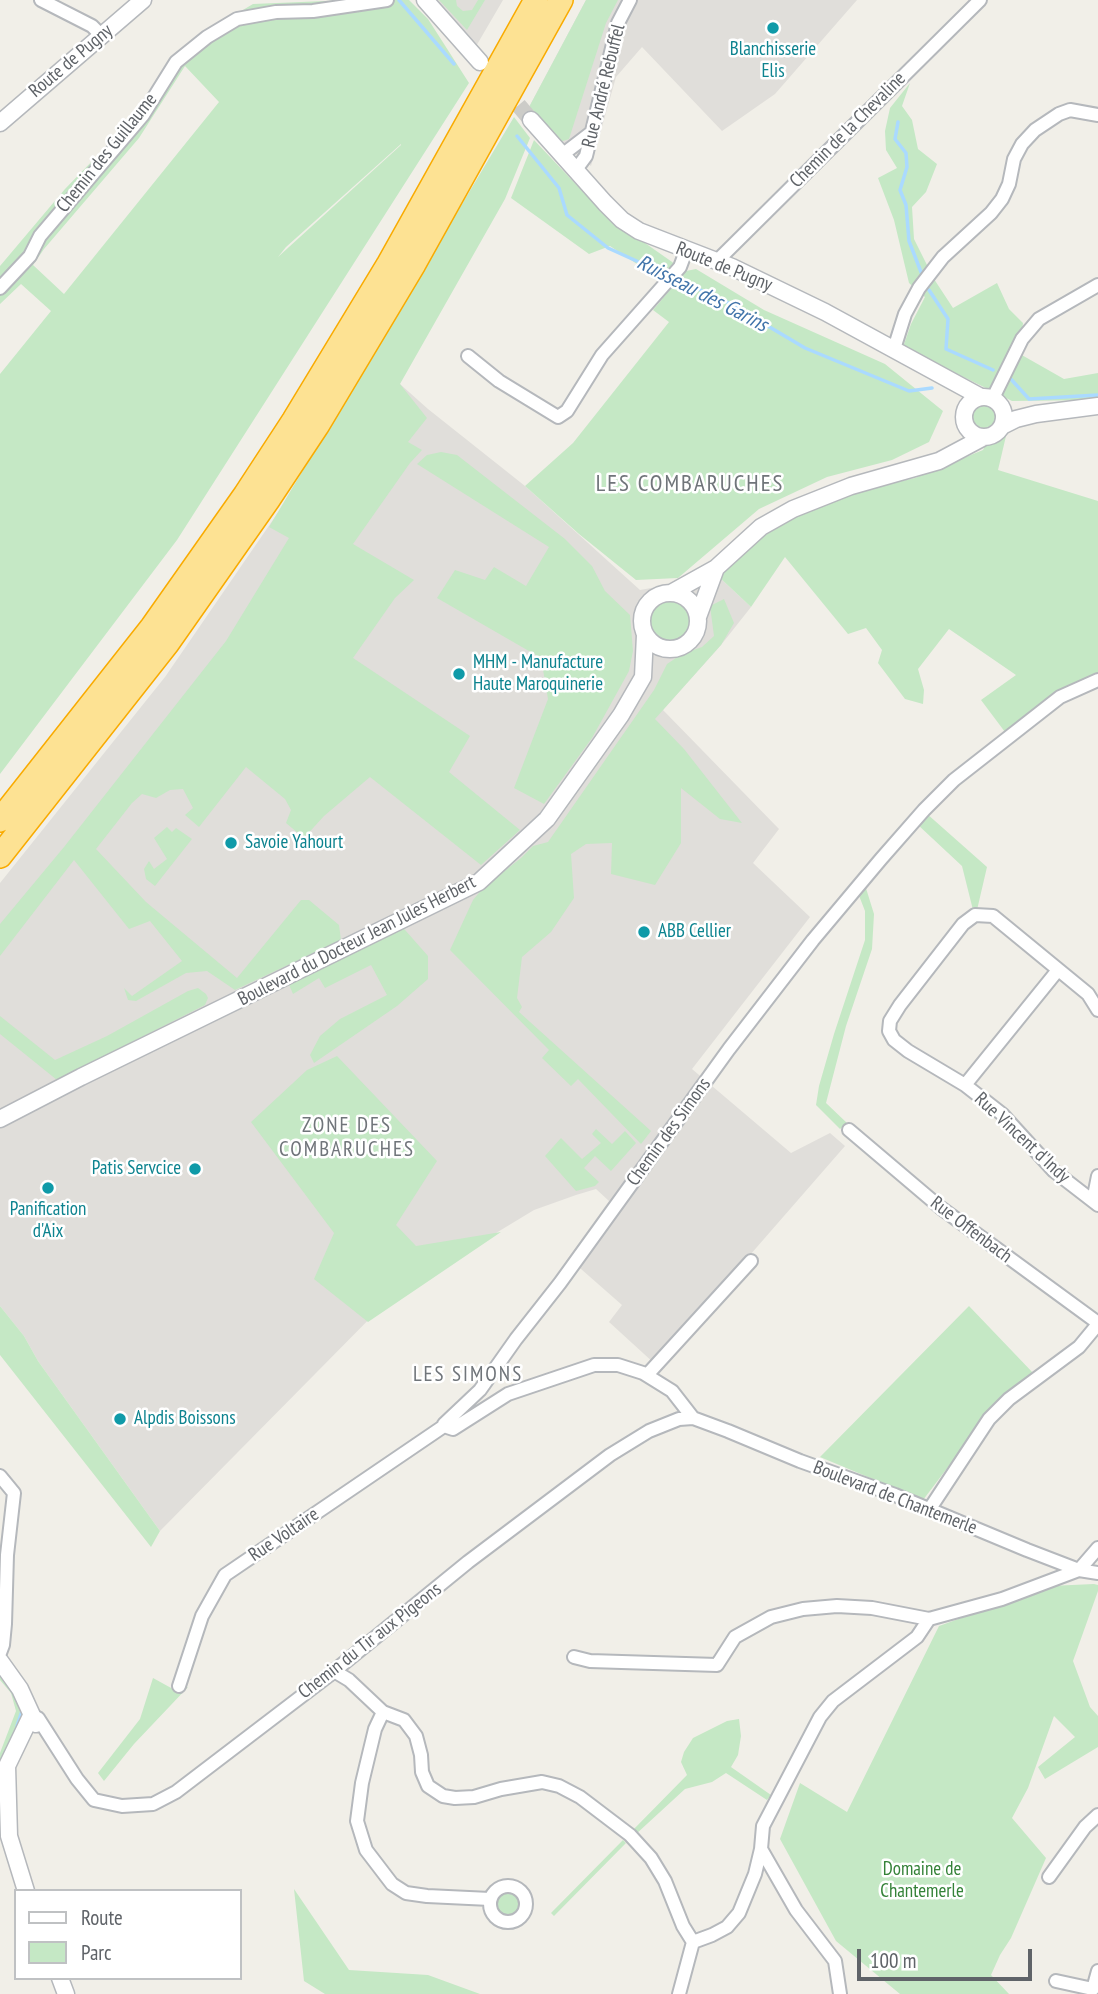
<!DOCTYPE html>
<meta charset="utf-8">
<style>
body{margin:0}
#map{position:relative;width:1098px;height:1994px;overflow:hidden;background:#f1efe8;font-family:"PT Sans Narrow",sans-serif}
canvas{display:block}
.legend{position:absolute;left:14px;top:1889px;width:228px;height:91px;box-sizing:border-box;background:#fff;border:2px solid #bfc1c3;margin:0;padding:9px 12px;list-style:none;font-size:21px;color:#5f6368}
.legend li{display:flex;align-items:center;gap:14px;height:35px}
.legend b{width:35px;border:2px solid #bfc1c3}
.scale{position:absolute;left:857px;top:1949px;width:175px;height:32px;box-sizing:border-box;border:4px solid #5f6368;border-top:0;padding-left:9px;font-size:21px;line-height:24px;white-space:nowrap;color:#5f6368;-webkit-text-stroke:5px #fff;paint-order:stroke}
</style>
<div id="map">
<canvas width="1098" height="1994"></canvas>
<ul class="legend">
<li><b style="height:9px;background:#fff"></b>Route</li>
<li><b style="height:19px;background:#c5e8c5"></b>Parc</li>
</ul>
<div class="scale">100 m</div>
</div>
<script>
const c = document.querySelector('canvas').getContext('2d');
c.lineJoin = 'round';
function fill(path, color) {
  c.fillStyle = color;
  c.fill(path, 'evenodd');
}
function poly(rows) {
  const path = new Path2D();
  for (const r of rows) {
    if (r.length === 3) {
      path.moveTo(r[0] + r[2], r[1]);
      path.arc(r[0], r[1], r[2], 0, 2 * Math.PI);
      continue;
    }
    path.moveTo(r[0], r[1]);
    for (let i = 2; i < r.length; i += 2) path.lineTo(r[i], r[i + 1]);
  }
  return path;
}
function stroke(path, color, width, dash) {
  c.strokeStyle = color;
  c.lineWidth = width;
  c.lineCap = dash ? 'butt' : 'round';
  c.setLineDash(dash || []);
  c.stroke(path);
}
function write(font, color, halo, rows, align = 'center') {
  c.font = font + ' "PT Sans Narrow",sans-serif';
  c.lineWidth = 5;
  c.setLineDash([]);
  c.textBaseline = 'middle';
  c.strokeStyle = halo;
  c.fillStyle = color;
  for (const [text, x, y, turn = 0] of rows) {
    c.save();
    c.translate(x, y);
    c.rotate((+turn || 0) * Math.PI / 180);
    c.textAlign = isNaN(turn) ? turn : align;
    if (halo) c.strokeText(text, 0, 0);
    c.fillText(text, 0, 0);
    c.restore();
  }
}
fill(poly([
 [434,0,503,0,475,48],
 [586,0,857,0,775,94,722,131,642,47,616,77,591,166,550,134,528,109],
 [369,380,400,384,428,409,525,486,640,590,718,576,751,607,721,645,663,710,779,829,753,863,810,917,692,1069,791,1153,830,1133,845,1146,655,1364,609,1322,622,1305,581,1269,566,1261,609,1201,596,1189,576,1195,534,1210,392,1296,160,1531,38,1361,24,1336,0,1306,0,883,165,677]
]), '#e0deda');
fill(poly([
 [349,0,409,0,428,19,469,83,177,540,0,774,0,374,51,311,21,284,0,304,0,266,65,189,134,118,194,39,253,4],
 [185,66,219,102,64,294,33,265,44,249,139,138],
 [401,144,401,145,278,257,286,247],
 [439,0,456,0,457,6,463,11,472,10,478,0,485,0,467,30],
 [586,0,618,0,606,23,569,139,560,142,550,134,528,109],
 [910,83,902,106,912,120,918,149,937,164,926,192,912,207,914,239,934,279,953,308,997,283,1009,309,1023,323,1020,354,1064,379,1098,373,1098,400,1012,401,903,347,911,324,925,297,909,283,894,220,878,178,897,168,886,150,885,131,890,108],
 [514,117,530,138,505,199,400,384,427,418,408,442,422,450,410,463,353,544,414,580,395,598,353,658,470,736,449,772,520,830,481,865,370,777,324,816,304,838,286,823,291,810,285,799,246,767,199,827,185,815,193,808,183,789,170,790,156,798,142,794,132,803,96,849,146,902,237,978,301,900,309,900,339,925,341,940,235,990,207,971,186,973,136,1001,128,1000,124,988,132,996,182,961,150,921,129,929,74,860,0,956,0,924,64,847,226,641,289,538,269,527],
 [534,140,605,215,675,264,661,280,610,246,589,254,511,198],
 [696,269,764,310,885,364,943,411,929,442,892,460,827,477,759,509,678,578,636,580,579,534,525,486,573,443,669,322,653,310,686,271],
 [984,416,12],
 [1006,436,998,470,1098,501,1098,674,1054,696,1005,732,981,700,1016,675,949,629,918,669,924,690,923,704,905,699,878,663,882,650,866,628,848,634,785,557,751,607,718,576,755,541,801,514,866,489,915,478,983,450,984,448,982,445],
 [441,452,457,455,565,539,592,566,605,591,630,615,633,651,629,671,592,738,544,804,514,788,548,699,541,658,437,598,455,570,485,580,494,567,526,586,549,547,417,464,427,455],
 [724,599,734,623,721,645,655,719,684,749,742,823,720,819,681,788,681,843,655,885,611,874,612,843,586,844,571,854,574,898,551,932,522,957,517,998,522,1007,519,1012,651,1131,641,1144,578,1079,571,1086,542,1058,549,1050,450,950,473,900,483,888,521,858,533,846,548,842,654,690,667,664,682,654,702,647,714,636,710,606],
 [670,622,22],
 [926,813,987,867,977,910,973,910,962,866,917,824],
 [167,827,172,832,176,828,192,839,155,886,146,879,144,869,149,861,154,869,167,859,154,838],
 [865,885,874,914,872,949,846,1026,826,1103,847,1123,840,1129,816,1105,819,1086,834,1034,865,940,865,911,858,893],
 [398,922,428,956,428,979,397,1006,314,1063,310,1055,320,1036,340,1019,387,995,371,965,325,988,319,978,293,994,287,980],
 [198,988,206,994,208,998,205,1005,57,1080,0,1034,0,1016,55,1060,107,1036,188,991],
 [337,1056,437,1161,396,1225,416,1246,501,1232,368,1322,314,1279,334,1233,251,1122,307,1070],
 [596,1129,612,1144,625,1131,636,1143,611,1171,595,1156,584,1168,599,1182,595,1186,576,1191,545,1156,561,1138,582,1159,601,1143,592,1134],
 [0,1306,24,1336,38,1361,160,1531,151,1547,0,1355],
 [969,1306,1035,1375,986,1417,923,1500,820,1457],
 [1094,1584,1098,1585,1098,1591,1073,1661,1090,1707,1098,1716,1098,1747,1045,1779,1038,1767,1075,1737,1054,1716,1028,1788,1012,1818,1046,1858,1011,1938,1000,1955,991,1975,1009,1994,900,1994,836,1941,780,1839,800,1783,847,1812,939,1626,1050,1586],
 [0,1673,13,1690,23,1713,8,1748,3,1816,0,1817,0,1753,16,1711,11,1693,0,1680],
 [153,1678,173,1689,188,1687,134,1744,104,1781,98,1773,140,1719],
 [739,1719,741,1736,738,1755,731,1767,771,1795,767,1800,726,1773,712,1782,685,1789,635,1835,632,1831,687,1775,681,1762,684,1752,693,1738,727,1721],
 [623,1840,626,1843,554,1916,551,1913],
 [294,1889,349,1970,428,1975,480,1994,325,1994,304,1981],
 [509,1905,13]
]), '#c5e8c5');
stroke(poly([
 [399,0,454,64],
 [898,122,895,139,906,153,907,167,900,190,906,205,909,241,921,272],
 [517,136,559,188,567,215,608,248,729,303,805,348,909,391,932,388],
 [929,290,948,319,946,349,993,370],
 [1009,377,1029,399,1098,395],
 [17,1726,22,1711]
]), '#aadaff', 3.5);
stroke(poly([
 [503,87,531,120]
]), '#ccccc8', 16, [16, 8]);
const minor = poly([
 [41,0,92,26,101,35],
 [562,155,592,132],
 [575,171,586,156,618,23,630,0],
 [717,261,980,0],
 [0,288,30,256,40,236,143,115,176,62,207,37,237,19,276,12,313,11,387,0],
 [894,349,905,314,919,288,943,257,991,213,1002,199,1009,184,1014,159,1022,144,1035,130,1059,114,1070,110,1098,115],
 [468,356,499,381,558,417,567,411,602,355,680,267,686,251],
 [993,398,1022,339,1039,319,1098,285],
 [1098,1010,1088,994,993,916,975,915,963,924,900,1005,890,1021,889,1031,894,1040,908,1051,965,1085,1002,1114,1054,1171,1098,1205],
 [965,1085,1058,970],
 [849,1130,941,1208,1098,1323],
 [1098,1176,1095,1191,1098,1199],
 [647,1375,751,1261],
 [693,1418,672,1391,643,1373,618,1365,594,1365,508,1394,453,1429,444,1426,444,1424,480,1390,516,1339,560,1283,729,1049,813,940,881,859,924,810,954,780,1060,697,1098,680],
 [0,1476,14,1493,7,1555,5,1624,3,1645,0,1653],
 [929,1510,989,1419,1009,1399,1079,1347,1098,1324],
 [574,1657,590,1661,717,1665,735,1637,771,1617,803,1609,837,1606,872,1608,929,1619,1002,1599,1079,1570,1098,1548],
 [334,1671,349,1680,383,1712,404,1720,416,1736,421,1755,422,1772,428,1786,443,1796,455,1798,474,1797,501,1789,542,1782,559,1786,580,1797,630,1835,651,1858,665,1881,683,1926,693,1942],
 [179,1686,202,1616,225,1575,444,1426],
 [383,1712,375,1729,362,1783,357,1821,366,1850,392,1884,406,1893,427,1896,490,1899],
 [38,1718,77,1779,94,1800,122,1806,153,1804,176,1792,328,1676,468,1562,610,1455,649,1431,679,1419,693,1418,728,1431,800,1461,895,1495,1027,1550,1079,1570,1098,1573],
 [761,1849,796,1910,835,1961,840,1994],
 [1049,1877,1085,1827,1098,1815],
 [508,1904,18],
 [1056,1981,1093,1989,1098,1971],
 [679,1994,693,1942,712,1935,727,1927,739,1913,755,1874,761,1849,763,1826,820,1717,833,1701,917,1637,929,1619]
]);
const tertiary = poly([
 [425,0,480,62],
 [531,120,605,203,622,220,639,231,732,267,825,312,981,397],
 [0,123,143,0],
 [984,417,20],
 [1002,426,1016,419,1036,414,1098,406],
 [670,621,28],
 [671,593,716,568,761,527,793,509,851,486,939,461,984,437],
 [698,617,716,568],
 [0,1119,81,1077,479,882,547,819,621,715,643,677,645,635],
 [0,1661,20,1689,36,1724],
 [26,1891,9,1836,7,1766,31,1716],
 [60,1978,66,1994]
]);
const motorway = poly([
 [0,820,152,627,245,495,294,420,388,265,536,0],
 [0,856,167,644,268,500,317,426,414,264,561,0]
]);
stroke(minor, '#b5b8bc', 16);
stroke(tertiary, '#b5b8bc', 19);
stroke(motorway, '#f9ab00', 26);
stroke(minor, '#fff', 12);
stroke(tertiary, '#fff', 16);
stroke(motorway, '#fde293', 23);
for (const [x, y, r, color] of [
 [773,28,7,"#0f9aa8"],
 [459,674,7,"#0f9aa8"],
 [231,843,7,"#0f9aa8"],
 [644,932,7,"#0f9aa8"],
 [195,1169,7,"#0f9aa8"],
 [48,1188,7,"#0f9aa8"],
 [120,1419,7,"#0f9aa8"]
]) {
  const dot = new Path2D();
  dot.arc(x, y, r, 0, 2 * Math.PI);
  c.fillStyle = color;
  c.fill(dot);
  stroke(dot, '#fff', 2.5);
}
write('19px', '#0d838f', '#fff', [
 ["Blanchisserie",773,50,"center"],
 ["Elis",773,72,"center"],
 ["MHM - Manufacture",473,663],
 ["Haute Maroquinerie",473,685],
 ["Savoie Yahourt",245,843],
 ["ABB Cellier",658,932],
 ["Patis Servcice",181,1169,"right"],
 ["Panification",48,1210,"center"],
 ["d'Aix",48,1232,"center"],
 ["Alpdis Boissons",134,1419]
], 'left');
write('19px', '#5f6368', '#fff', [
 ["Route de Pugny",71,61,-40],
 ["Rue André Rebuffel",604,86,-76],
 ["Chemin de la Chevaline",848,130,-45],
 ["Chemin des Guillaume",107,153,-51],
 ["Route de Pugny",724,267,22],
 ["Boulevard du Docteur Jean Jules Herbert",357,941,-27],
 ["Chemin des Simons",669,1132,-54],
 ["Rue Vincent d'Indy",1022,1138,43],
 ["Rue Offenbach",971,1230,37],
 ["Boulevard de Chantemerle",895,1498,21],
 ["Rue Voltaire",284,1535,-34],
 ["Chemin du Tir aux Pigeons",370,1641,-38]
]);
write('19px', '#348238', '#fff', [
 ["Domaine de",922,1870],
 ["Chantemerle",922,1892]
]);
write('italic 21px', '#4174aa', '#fff', [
 ["Ruisseau des Garins",702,294,27]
]);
c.letterSpacing = '2px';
write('21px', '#70757a', '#fff', [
 ["ZONE DES",347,1126],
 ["COMBARUCHES",347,1150],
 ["LES SIMONS",468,1375]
]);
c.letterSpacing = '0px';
c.letterSpacing = '2px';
write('23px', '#70757a', '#fff', [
 ["LES COMBARUCHES",690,484]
]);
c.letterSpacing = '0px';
</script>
